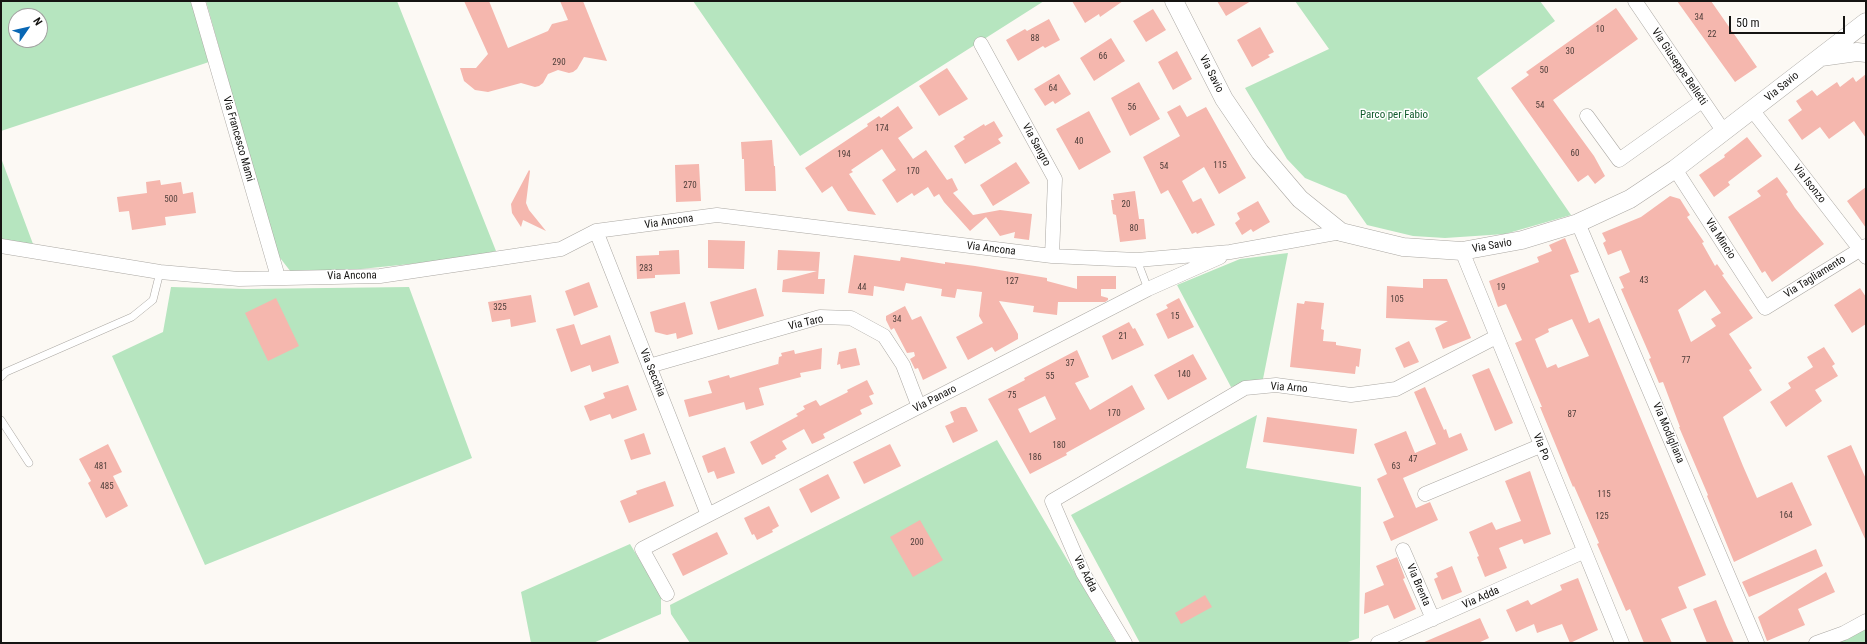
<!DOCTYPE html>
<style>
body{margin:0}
#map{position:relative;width:1867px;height:644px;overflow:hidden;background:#fcf9f4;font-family:"Roboto Condensed",sans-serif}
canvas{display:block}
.frame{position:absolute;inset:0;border:2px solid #151412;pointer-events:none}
.north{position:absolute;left:8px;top:8px;width:40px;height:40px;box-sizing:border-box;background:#fff;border:1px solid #a1a1a0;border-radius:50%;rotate:56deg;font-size:11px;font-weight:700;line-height:16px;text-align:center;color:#151412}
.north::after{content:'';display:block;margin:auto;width:14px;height:18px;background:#0967b4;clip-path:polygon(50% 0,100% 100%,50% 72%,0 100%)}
.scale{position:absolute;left:1729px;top:16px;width:116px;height:18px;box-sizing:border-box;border:2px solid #151412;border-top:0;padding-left:5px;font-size:12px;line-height:14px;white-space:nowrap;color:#151412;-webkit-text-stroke:3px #fff;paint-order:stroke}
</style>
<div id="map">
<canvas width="1867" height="644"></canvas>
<div class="frame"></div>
<div class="north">N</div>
<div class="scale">50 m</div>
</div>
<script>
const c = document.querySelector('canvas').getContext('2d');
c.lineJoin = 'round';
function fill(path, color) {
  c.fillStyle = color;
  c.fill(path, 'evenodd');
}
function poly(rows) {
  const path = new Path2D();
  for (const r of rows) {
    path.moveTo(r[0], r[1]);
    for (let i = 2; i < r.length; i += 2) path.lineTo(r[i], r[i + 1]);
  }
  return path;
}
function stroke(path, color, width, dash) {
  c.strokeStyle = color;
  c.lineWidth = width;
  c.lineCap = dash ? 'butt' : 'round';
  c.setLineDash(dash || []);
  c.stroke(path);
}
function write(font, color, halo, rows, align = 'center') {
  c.font = font + ' "Roboto Condensed",sans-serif';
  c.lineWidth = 3;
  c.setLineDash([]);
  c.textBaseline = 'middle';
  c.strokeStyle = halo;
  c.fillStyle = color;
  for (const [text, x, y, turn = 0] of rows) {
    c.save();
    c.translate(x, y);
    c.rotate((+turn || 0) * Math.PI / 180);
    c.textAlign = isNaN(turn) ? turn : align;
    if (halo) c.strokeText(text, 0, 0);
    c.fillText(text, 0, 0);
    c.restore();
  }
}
fill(poly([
 [1,1,193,1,209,62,1,131],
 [16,16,40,16,40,40,16,40],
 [206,1,397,1,496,251,469,258,361,269,291,272,277,254],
 [693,1,1044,1,800,156],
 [1295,1,1540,1,1555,21,1477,78,1571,215,1505,234,1445,238,1413,236,1367,225,1346,195,1305,178,1287,159,1245,88,1329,49],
 [1,158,33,244,1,239],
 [1288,253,1263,379,1231,387,1177,285,1240,259],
 [171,287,246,289,409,287,472,458,205,565,112,356,163,332],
 [1257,415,1246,468,1361,487,1359,638,1345,643,1140,643,1071,515],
 [997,440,1116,643,690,643,671,614,670,605],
 [630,544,661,595,661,614,593,643,531,643,521,592],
 [1866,627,1866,643,1833,643]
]), '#b6e5bf');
fill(poly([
 [464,1,489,1,508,48,548,31,552,24,568,20,560,1,583,1,607,61,584,57,577,69,573,72,569,73,558,70,548,74,543,83,539,86,535,87,521,83,488,92,475,90,464,81,460,68,476,68,488,54],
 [1072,1,1123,1,1100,17,1099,14,1085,23],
 [1217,1,1251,1,1226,16],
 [1677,1,1711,1,1757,67,1735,82],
 [1616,8,1638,39,1553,100,1594,156,1605,176,1595,184,1588,175,1578,182,1511,88,1529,75,1526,72],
 [1153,9,1166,30,1146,42,1133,21],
 [1049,19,1060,40,1045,48,1043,46,1018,61,1006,40,1025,29,1027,31],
 [1260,27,1274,52,1268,55,1270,57,1252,67,1237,40],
 [1111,38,1125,61,1094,81,1080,58],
 [1177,51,1192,79,1173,90,1158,62],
 [947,68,968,99,939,116,919,86],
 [1059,74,1071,94,1055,104,1053,101,1045,106,1034,89],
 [1866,74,1866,138,1854,121,1829,139,1820,127,1802,140,1788,120,1802,110,1796,101,1812,90,1817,96,1837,82,1840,87,1853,77,1856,82],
 [1139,82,1160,119,1130,136,1111,98],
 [1180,105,1187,117,1206,107,1246,178,1219,194,1204,167,1182,181,1193,202,1201,198,1215,225,1197,234,1196,232,1192,234,1168,190,1161,194,1143,157,1180,136,1167,112],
 [898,106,913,128,898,138,913,159,926,150,947,180,952,178,958,190,953,193,973,215,1000,210,1032,214,1029,240,1014,238,1015,232,1000,236,986,217,970,231,944,202,939,194,934,197,928,187,914,196,912,193,897,203,882,180,896,170,882,149,851,170,853,172,849,174,876,215,848,211,832,186,822,193,805,168,868,126,867,124,879,116,881,118],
 [1089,111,1111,152,1079,170,1056,129],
 [994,121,1003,136,998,139,1001,143,965,164,954,146,965,139,963,137,984,124,985,126],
 [1747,137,1762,156,1728,182,1730,185,1714,197,1699,175,1725,157,1724,155],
 [772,140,774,166,775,166,776,191,745,191,744,159,742,159,741,142],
 [1016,162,1030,183,993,206,980,185],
 [699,164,701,201,676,202,675,165],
 [529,170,530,171,526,203,529,210,546,231,523,220,521,227,512,213,511,204],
 [1777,177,1788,192,1786,194,1795,208,1824,244,1772,282,1765,271,1762,273,1728,217,1761,196,1757,191],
 [160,180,161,185,181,182,183,194,193,192,196,213,165,217,166,225,132,230,129,211,119,212,117,197,147,193,146,182],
 [1866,187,1866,228,1847,201],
 [1135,191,1139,219,1144,219,1146,239,1120,242,1116,215,1113,214,1111,200,1114,200,1113,194],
 [1670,196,1680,199,1690,215,1687,217,1704,242,1702,243,1715,266,1717,264,1724,274,1722,275,1753,318,1729,334,1752,368,1749,370,1762,390,1723,417,1743,466,1757,498,1792,482,1812,525,1734,562,1707,496,1708,495,1679,427,1680,427,1663,382,1659,383,1649,359,1651,358,1621,289,1624,288,1619,277,1630,272,1621,250,1608,255,1603,243,1606,241,1602,233,1641,217],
 [1705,290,1721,313,1711,319,1716,326,1691,342,1678,310],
 [1258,201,1270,222,1253,232,1251,229,1242,235,1235,223,1240,219,1237,213],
 [1565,238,1579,272,1570,275,1589,323,1599,318,1706,575,1678,587,1687,608,1661,619,1672,643,1644,643,1630,609,1626,611,1597,544,1599,543,1574,486,1573,487,1540,407,1542,407,1515,343,1522,340,1506,304,1498,307,1489,281,1539,262,1537,257,1552,251,1549,245],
 [1572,319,1589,356,1558,368,1556,364,1547,368,1535,339,1549,332,1548,329],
 [708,240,745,241,744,269,708,268],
 [679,250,680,274,655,275,655,278,637,279,636,256,659,255,659,251],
 [778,250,820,252,818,279,825,279,824,294,782,292,783,280,817,271,777,270],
 [854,255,900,261,901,257,945,264,945,262,975,266,1047,278,1047,281,1077,289,1077,276,1116,276,1116,289,1101,289,1101,296,1108,298,1108,300,1105,302,1058,302,1057,315,1033,312,1034,306,999,301,1018,334,1018,339,995,352,992,347,968,360,956,337,983,323,979,316,982,292,957,289,955,298,941,296,942,289,906,283,904,291,874,286,873,296,848,293],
 [1423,279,1447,279,1471,338,1443,349,1435,328,1448,321,1386,318,1387,286,1423,288],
 [589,282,598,307,574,316,565,291],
 [756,288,764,316,718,330,710,302],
 [1860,288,1866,297,1866,324,1852,333,1834,305],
 [531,295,536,322,511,327,510,319,492,322,488,302],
 [276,298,299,346,268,361,245,313],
 [1179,298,1194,327,1168,339,1156,314,1168,308,1166,305],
 [1305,301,1324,303,1321,329,1324,330,1323,341,1336,342,1336,345,1361,349,1359,367,1356,366,1355,374,1290,367,1297,303,1304,304],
 [685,302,693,334,677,339,676,333,667,335,655,332,650,312],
 [905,306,912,320,921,316,947,368,923,380,918,368,915,369,910,359,915,356,914,352,907,353,894,328,891,330,886,320,886,316],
 [1129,322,1133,329,1135,328,1144,345,1112,360,1102,336],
 [574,324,581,345,610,335,619,363,592,372,590,365,571,372,556,329],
 [1409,341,1419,362,1404,368,1395,348],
 [1824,347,1835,364,1832,366,1838,376,1815,390,1822,401,1786,427,1770,402,1791,388,1788,383,1813,367,1807,357],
 [822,348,821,369,800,373,801,377,759,388,764,405,746,410,744,402,689,417,684,400,712,393,708,381,729,375,730,378,778,364,778,366,779,357,782,356,781,353,794,350,795,354],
 [856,348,860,365,841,369,840,364,837,365,839,352],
 [1077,350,1089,377,1075,383,1090,410,1132,385,1145,409,1066,453,1067,455,1030,474,988,399,1025,380,1024,378],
 [1045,396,1056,419,1030,433,1018,409],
 [1193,354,1207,379,1168,400,1154,375],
 [1489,368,1513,423,1495,431,1472,375],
 [867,380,874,394,869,396,873,404,860,410,862,414,823,434,825,438,812,444,804,429,782,441,787,449,775,456,776,458,762,465,750,442,798,416,796,414,805,409,803,406,816,400,820,406,848,392,847,390],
 [628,385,637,410,612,419,610,414,590,421,584,406,605,398,603,393],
 [1425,387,1444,430,1446,429,1449,438,1461,433,1468,450,1403,478,1416,508,1430,502,1438,520,1391,541,1383,522,1394,517,1377,479,1387,474,1374,444,1406,431,1415,453,1436,444,1414,392],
 [961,407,966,407,978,431,953,443,945,426,954,422,950,412],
 [1267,417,1357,429,1354,454,1263,442],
 [644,433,651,454,631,460,624,440],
 [108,444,122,472,113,476,128,506,106,518,88,483,91,481,79,459],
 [890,444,901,466,864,484,853,462],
 [1851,445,1866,479,1866,541,1827,456],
 [725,447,735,473,717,479,714,471,708,473,702,456],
 [1530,471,1551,534,1524,544,1522,539,1499,548,1507,568,1485,577,1477,557,1479,556,1469,532,1492,522,1496,530,1521,521,1505,481],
 [828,474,840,498,811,513,799,489],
 [665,481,674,506,629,523,620,501,637,494,636,491],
 [769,506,779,526,772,530,773,532,757,540,754,534,752,535,744,518],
 [920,520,943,560,913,577,890,537],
 [717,532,728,554,683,576,672,554],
 [1816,549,1823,566,1749,597,1742,582],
 [1397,557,1405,578,1403,579,1416,609,1394,619,1388,605,1364,614,1365,593,1384,585,1376,566],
 [1452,566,1462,592,1442,600,1434,579,1438,577,1436,573],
 [1826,572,1835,592,1798,609,1805,625,1767,641,1758,617],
 [1578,578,1598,630,1570,643,1562,624,1537,633,1534,624,1516,632,1506,610,1528,600,1531,605,1562,590,1560,585],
 [1205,595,1212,607,1181,624,1175,613],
 [1716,600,1726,625,1734,643,1707,643,1693,609],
 [1480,618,1489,638,1478,643,1422,643]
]), '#f5b7ae');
const service = poly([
 [1137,260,1148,289],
 [1,377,6,372,132,317,153,300,160,272],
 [1,420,29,463]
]);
const minor = poly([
 [198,1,278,277],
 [1635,1,1724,132],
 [981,44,1055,179,1052,256],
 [1753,111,1866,257],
 [1587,116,1619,160,1702,101],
 [1675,169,1765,308,1866,246],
 [1578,223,1757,643],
 [596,231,708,515],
 [1,246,160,272,239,279,380,276,561,249,596,231,717,215,1052,256,1137,260,1230,252,1341,232],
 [1462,251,1622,643],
 [649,366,820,317,851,318,884,336,903,365,919,407],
 [1425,494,1540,446],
 [1403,550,1433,619],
 [667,594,642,549,1148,289,1220,257],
 [1125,643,1083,573,1052,501,1245,388,1276,385,1351,395,1396,389,1496,337],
 [1378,643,1583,552],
 [1816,643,1844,633,1866,621]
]);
const tertiary = poly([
 [1174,1,1224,99,1260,152,1300,199,1341,232,1403,247,1462,251,1522,240,1578,223,1630,199,1675,169,1866,22],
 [1821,57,1857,52,1866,53]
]);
stroke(service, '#aba8a3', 8);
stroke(minor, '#aba8a3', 15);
stroke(tertiary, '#aba8a3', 19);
stroke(service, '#fff', 7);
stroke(minor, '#fff', 14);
stroke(tertiary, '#fff', 18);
write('9px', '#4d3d39', null, [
 ["34",1699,18],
 ["10",1600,30],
 ["22",1712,35],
 ["88",1035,39],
 ["30",1570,52],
 ["66",1103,57],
 ["290",559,63],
 ["50",1544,71],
 ["64",1053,89],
 ["54",1540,106],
 ["56",1132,108],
 ["174",882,129],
 ["40",1079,142],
 ["60",1575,154],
 ["194",844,155],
 ["115",1220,166],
 ["54",1164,167],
 ["170",913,172],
 ["270",690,186],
 ["500",171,200],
 ["20",1126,205],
 ["80",1134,229],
 ["283",646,269],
 ["43",1644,281],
 ["127",1012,282],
 ["44",862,288],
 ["19",1501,288],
 ["105",1397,300],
 ["325",500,308],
 ["15",1175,317],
 ["34",897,320],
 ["21",1123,337],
 ["77",1686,361],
 ["37",1070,364],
 ["140",1184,375],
 ["55",1050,377],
 ["75",1012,396],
 ["170",1114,414],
 ["87",1572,415],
 ["180",1059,446],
 ["186",1035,458],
 ["47",1413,460],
 ["481",101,467],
 ["63",1396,467],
 ["485",107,487],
 ["115",1604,495],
 ["164",1786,516],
 ["125",1602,517],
 ["200",917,543]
]);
write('11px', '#151412', '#fff', [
 ["Via Giuseppe Belletti",1679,67,56],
 ["Via Savio",1211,74,63],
 ["Via Savio",1782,87,-39],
 ["Via Francesco Mami",238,139,74],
 ["Via Sangro",1036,145,61],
 ["Via Isonzo",1809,184,52],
 ["Via Ancona",669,222,-8],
 ["Via Mincio",1720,239,57],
 ["Via Savio",1492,246,-10],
 ["Via Ancona",991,249,7],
 ["Via Ancona",352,276,-1],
 ["Via Tagliamento",1815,277,-32],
 ["Via Taro",806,323,-13],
 ["Via Secchia",652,373,68],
 ["Via Arno",1289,388,4],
 ["Via Panaro",935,399,-27],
 ["Via Modigliana",1668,433,67],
 ["Via Po",1541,447,68],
 ["Via Adda",1085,574,63],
 ["Via Brenta",1418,585,67],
 ["Via Adda",1481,598,-24]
]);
write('11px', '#115b2c', '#fff', [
 ["Parco per Fabio",1394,115]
]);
</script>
